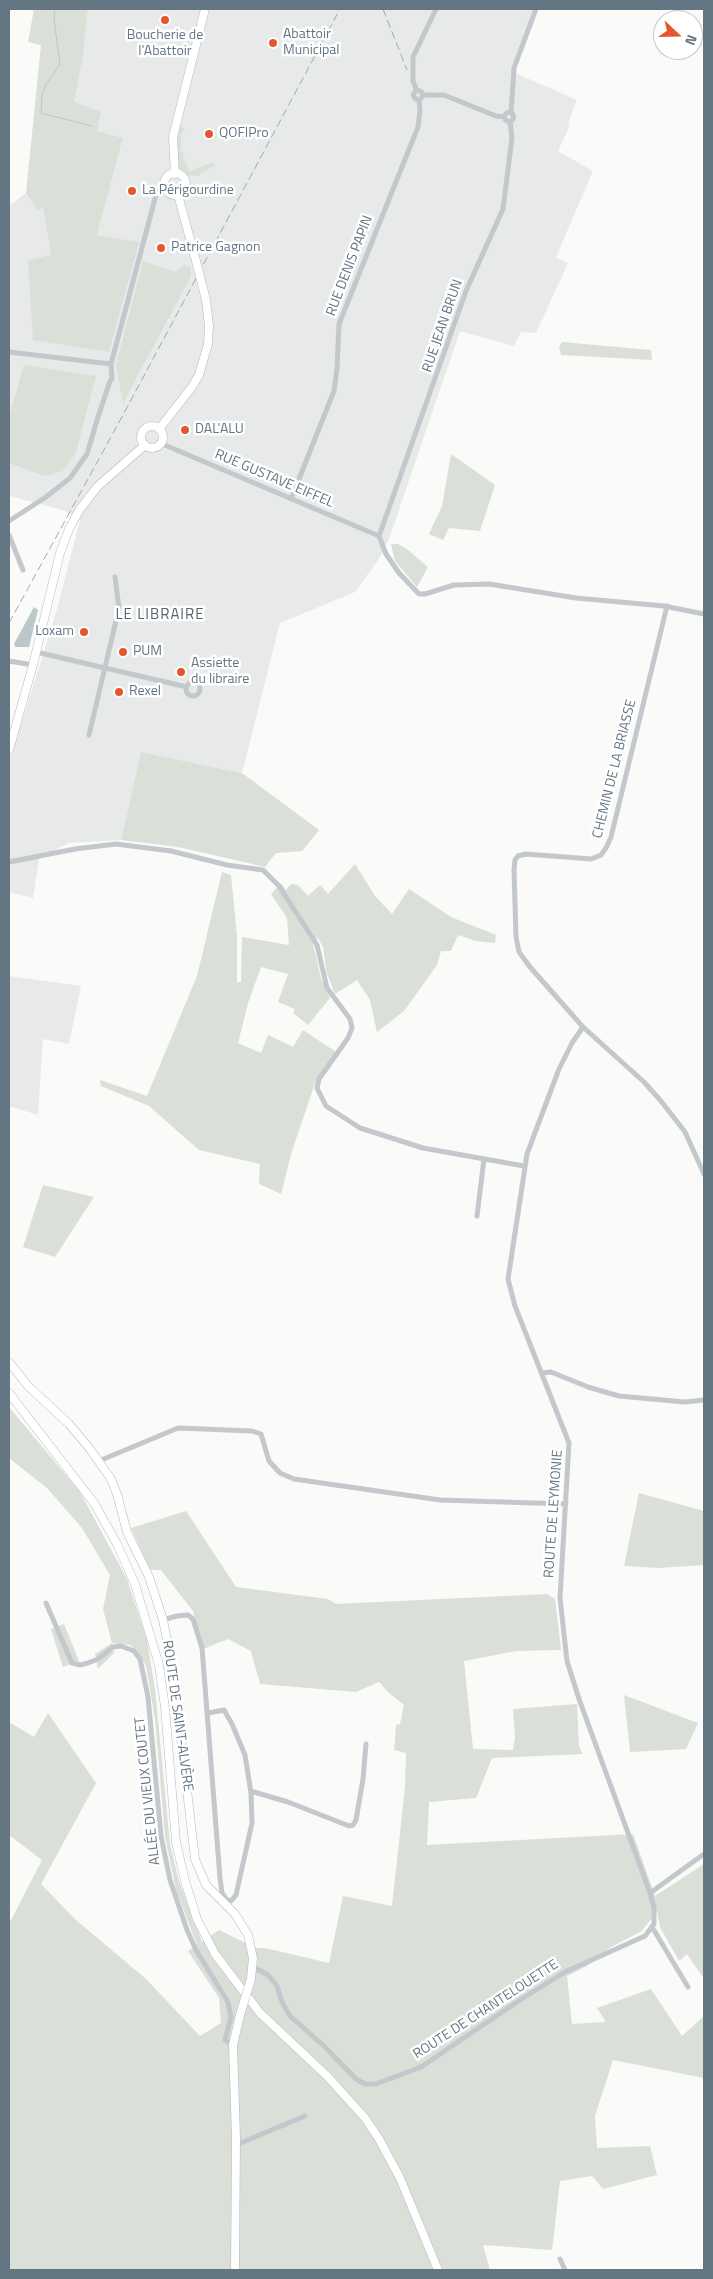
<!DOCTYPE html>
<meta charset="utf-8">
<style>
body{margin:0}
#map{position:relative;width:713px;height:2279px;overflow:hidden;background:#fafaf8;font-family:"Titillium Web",sans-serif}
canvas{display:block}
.frame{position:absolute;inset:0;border:10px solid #657683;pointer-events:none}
.north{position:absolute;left:653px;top:10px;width:50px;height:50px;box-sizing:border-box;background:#fff;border:1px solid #c1c8cd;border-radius:50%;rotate:111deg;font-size:14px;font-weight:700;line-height:20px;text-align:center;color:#657683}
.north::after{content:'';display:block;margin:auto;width:18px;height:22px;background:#e4572e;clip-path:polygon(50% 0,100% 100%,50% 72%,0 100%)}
</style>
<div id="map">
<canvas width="713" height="2279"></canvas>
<div class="frame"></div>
<div class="north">N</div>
</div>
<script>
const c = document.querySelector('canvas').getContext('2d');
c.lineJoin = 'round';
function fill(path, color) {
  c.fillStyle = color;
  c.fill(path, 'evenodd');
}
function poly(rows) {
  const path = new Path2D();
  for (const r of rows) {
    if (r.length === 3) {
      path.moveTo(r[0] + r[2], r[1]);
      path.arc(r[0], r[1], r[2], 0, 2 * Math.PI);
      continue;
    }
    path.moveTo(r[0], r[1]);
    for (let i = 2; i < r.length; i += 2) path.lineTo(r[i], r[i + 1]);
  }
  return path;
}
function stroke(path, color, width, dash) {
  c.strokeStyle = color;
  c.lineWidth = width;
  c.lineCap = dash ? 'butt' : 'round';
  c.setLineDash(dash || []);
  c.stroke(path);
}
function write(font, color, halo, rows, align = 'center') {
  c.font = font + ' "Titillium Web",sans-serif';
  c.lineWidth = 5;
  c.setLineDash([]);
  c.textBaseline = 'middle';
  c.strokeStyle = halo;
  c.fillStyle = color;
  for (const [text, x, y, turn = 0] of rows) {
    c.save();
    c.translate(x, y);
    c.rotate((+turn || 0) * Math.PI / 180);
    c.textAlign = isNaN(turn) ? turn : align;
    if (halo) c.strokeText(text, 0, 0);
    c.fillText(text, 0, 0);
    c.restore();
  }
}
fill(poly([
 [84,9,536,9,513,72,577,100,568,124,570,125,558,151,593,171,556,257,568,263,536,333,521,332,514,346,460,331,389,539,380,557,355,592,280,623,242,773,141,752,121,840,68,843,39,859,33,898,9,892,9,737,11,730,20,728,56,613,80,520,63,510,9,496,9,206,26,193,36,209,43,208,51,255,138,242,97,235,123,138,97,131,74,102,83,57,88,10],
 [9,976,81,986,69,1044,43,1039,38,1115,9,1106]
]), '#e8e9e9');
fill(poly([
 [34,9,88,9,83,57,74,102,101,112,97,131,123,138,97,235,139,242,109,352,33,340,28,260,51,255,43,208,37,210,26,193,41,45,28,42],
 [180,126,185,129,185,131,182,131,180,152,185,153,182,156,190,171,214,162,214,166,200,174,200,176,185,175,179,169,176,153],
 [143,261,176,272,184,265,191,267,191,276,123,403,116,365],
 [562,342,651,350,652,360,561,355,559,347],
 [24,365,96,376,76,452,63,471,45,476,9,463,9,417],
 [451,454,495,485,480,531,449,528,443,540,429,534,442,506],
 [391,544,398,544,407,549,428,567,417,587,395,561],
 [141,752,242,773,319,830,302,851,276,853,265,867,178,847,121,840],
 [355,864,375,896,392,914,409,889,451,917,496,935,495,943,476,941,458,935,451,951,441,951,437,965,404,1011,377,1032,370,1000,357,980,335,994,327,974,323,947,318,938,313,944,321,978,330,998,308,1025,293,1013,295,1009,278,1002,288,974,261,967,248,1003,238,1043,261,1053,268,1035,293,1047,303,1030,336,1052,316,1080,291,1154,281,1194,259,1184,260,1164,199,1150,149,1106,101,1086,100,1080,147,1096,197,976,222,872,231,875,237,936,237,982,241,982,242,937,289,945,287,918,271,894,281,883,286,890,291,884,298,885,308,896,320,885,328,894],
 [43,1185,94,1197,55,1257,23,1247],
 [9,1407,80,1492,127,1579,147,1640,155,1689,170,1844,178,1878,202,1942,219,1930,256,1948,265,1948,329,1963,343,1896,392,1906,405,1787,406,1753,394,1750,395,1740,396,1725,400,1724,404,1705,388,1692,379,1682,356,1692,260,1684,251,1651,228,1639,203,1649,193,1611,161,1570,150,1570,131,1528,186,1511,236,1587,328,1599,336,1604,547,1594,555,1599,561,1650,516,1651,464,1661,473,1749,513,1750,515,1737,513,1709,577,1704,579,1746,583,1754,492,1758,476,1798,429,1802,427,1845,633,1834,655,1896,704,1864,704,1975,702,1976,687,1954,679,1961,660,1927,657,1911,642,1931,611,1947,587,1966,567,1976,572,2024,606,2022,597,2008,651,1989,682,2036,704,2016,704,2078,613,2060,595,2116,597,2148,650,2146,657,2175,603,2189,592,2176,560,2181,552,2250,483,2245,490,2270,9,2270,9,1924,42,1860,9,1835,9,1722,34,1737,48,1713,96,1783,41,1884,76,1920,146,1979,200,2036,221,2023,219,1998,188,1951,197,1945,176,1890,165,1836,155,1719,146,1666,138,1652,130,1645,112,1643,114,1653,98,1669,95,1654,112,1643,103,1609,110,1575,82,1528,47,1488,9,1458],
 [639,1493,704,1511,704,1565,659,1568,624,1566],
 [64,1624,79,1661,63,1667,51,1629],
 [624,1695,698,1723,686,1749,630,1752]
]), '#dadfd7');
fill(poly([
 [34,607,38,610,29,647,15,647,14,644]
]), '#bbc7cb');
stroke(poly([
 [55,9,54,19,60,65,46,84,42,95,41,113,92,126]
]), '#bbc7cb', 1);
const secondary = poly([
 [175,184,11],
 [175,174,173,137,205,9],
 [178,195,196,261],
 [152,437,11],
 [159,429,192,387,199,375,208,344,209,326,206,300],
 [9,750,33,665,60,553,69,529,80,509,97,487,145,445],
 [9,1362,28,1386,69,1424,90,1449,111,1479,117,1494,127,1532,149,1577,163,1620,173,1670,195,1859,206,1885,235,1914,248,1935,253,1958,251,1979],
 [235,2270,236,2138,233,2045,240,2015]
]);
const primary = poly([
 [9,1393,94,1503,117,1544,135,1584,159,1665,165,1707,176,1842,185,1881,197,1919,215,1954,260,2013,327,2076,365,2118,379,2139,400,2178,438,2270]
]);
stroke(secondary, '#b3babf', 9);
stroke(primary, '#b5babe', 9);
stroke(poly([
 [418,95,4.5],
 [417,91,413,81,413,57,436,9],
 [423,95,444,95,496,116,504,117],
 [509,117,4.5],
 [511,113,514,68,536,9],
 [9,352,111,364],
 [160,443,379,536],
 [291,499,334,391,337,368,339,324,418,127,420,110,419,100],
 [9,521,46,497,70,478,87,454,98,417,110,381,112,379,111,364,156,195,160,188,165,186],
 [9,535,23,570],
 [379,536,466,291,503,209,512,138,510,122],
 [379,536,386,554,399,573,419,594,425,594,454,585,489,584,576,598,664,606,704,614],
 [667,606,611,837,606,848,601,855,591,859,526,854,518,856,515,860,514,870,516,937,519,952,530,967,583,1027,644,1082,661,1101,685,1132,704,1174],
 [36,652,187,687],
 [9,661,33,665],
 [193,689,7],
 [89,735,119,608,115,577],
 [9,862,75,849,116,844,171,851,227,865,263,870,279,886,317,945,327,988,350,1019,352,1028,348,1038,319,1079,317,1088,326,1106,360,1128,423,1148,524,1166],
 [477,1216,484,1159],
 [542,1373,551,1372,588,1387,619,1396,685,1402,704,1400],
 [99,1461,178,1428,252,1431,261,1434,269,1461,280,1473,294,1479,440,1500,566,1504],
 [46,1603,72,1663,80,1665,88,1663,98,1659,113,1647,121,1646,134,1651,140,1659,148,1697,161,1836,170,1880,187,1930,196,1950,228,2002,231,2017,225,2040,233,2045],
 [163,1620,177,1616,188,1615,193,1619,202,1648,220,1878,222,1893,226,1899,231,1901,236,1895,252,1823,251,1793,245,1755,232,1724,224,1710,208,1713],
 [251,1793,254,1792,288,1802,349,1826,353,1825,356,1820,363,1779,366,1744],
 [650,1893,704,1854],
 [652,1927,688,1987],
 [253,1967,268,1975,277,1986,282,2002,290,2016,324,2046,356,2079,365,2084,376,2084,421,2067,520,2000,565,1972,645,1936,654,1924,654,1908,650,1893,579,1699,567,1661,560,1598,569,1443,515,1306,508,1279,527,1154,559,1069,572,1043,583,1027],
 [236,2145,305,2116],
 [560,2259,565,2270]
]), '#c3c8cc', 5);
stroke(secondary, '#fff', 8);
stroke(primary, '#fff', 8);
stroke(poly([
 [383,9,407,70],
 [9,623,123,415,340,9]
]), '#a2aab0', 1, [8, 4]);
const secondaryBridge = poly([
 [196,261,206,300],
 [240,2015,251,1979]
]);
stroke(secondaryBridge, '#b3babf', 9, []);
stroke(secondaryBridge, '#fff', 8);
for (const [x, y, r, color] of [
 [165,20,5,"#e4572e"],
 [273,43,5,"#e4572e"],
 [209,134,5,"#e4572e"],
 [132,191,5,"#e4572e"],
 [161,248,5,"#e4572e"],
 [185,430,5,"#e4572e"],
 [84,632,5,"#e4572e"],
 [123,652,5,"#e4572e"],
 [181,672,5,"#e4572e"],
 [119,692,5,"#e4572e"]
]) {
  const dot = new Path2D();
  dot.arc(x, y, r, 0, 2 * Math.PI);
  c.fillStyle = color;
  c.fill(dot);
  stroke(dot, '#fff', 2);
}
write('14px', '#657683', '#fff', [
 ["Abattoir",283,35],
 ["Municipal",283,51],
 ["Boucherie de",165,36,"center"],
 ["l'Abattoir",165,52,"center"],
 ["QOFIPro",219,134],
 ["La Périgourdine",142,191],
 ["Patrice Gagnon",171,248],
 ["DAL'ALU",195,430],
 ["Loxam",74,632,"right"],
 ["PUM",133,652],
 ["Assiette",191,664],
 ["du libraire",191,680],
 ["Rexel",129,692]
], 'left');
write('14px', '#657683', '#fff', [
 ["RUE DENIS PAPIN",350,266,-69],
 ["RUE JEAN BRUN",443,326,-71],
 ["RUE GUSTAVE EIFFEL",274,479,23],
 ["CHEMIN DE LA BRIASSE",615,769,-76],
 ["ROUTE DE LEYMONIE",554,1514,-86],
 ["ROUTE DE SAINT-ALVÈRE",177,1716,82],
 ["ALLÉE DU VIEUX COUTET",148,1791,-96],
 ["ROUTE DE CHANTELOUETTE",486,2010,-33]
]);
c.letterSpacing = '1px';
write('15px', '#57646e', '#fff', [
 ["LE LIBRAIRE",160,615]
]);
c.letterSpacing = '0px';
</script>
